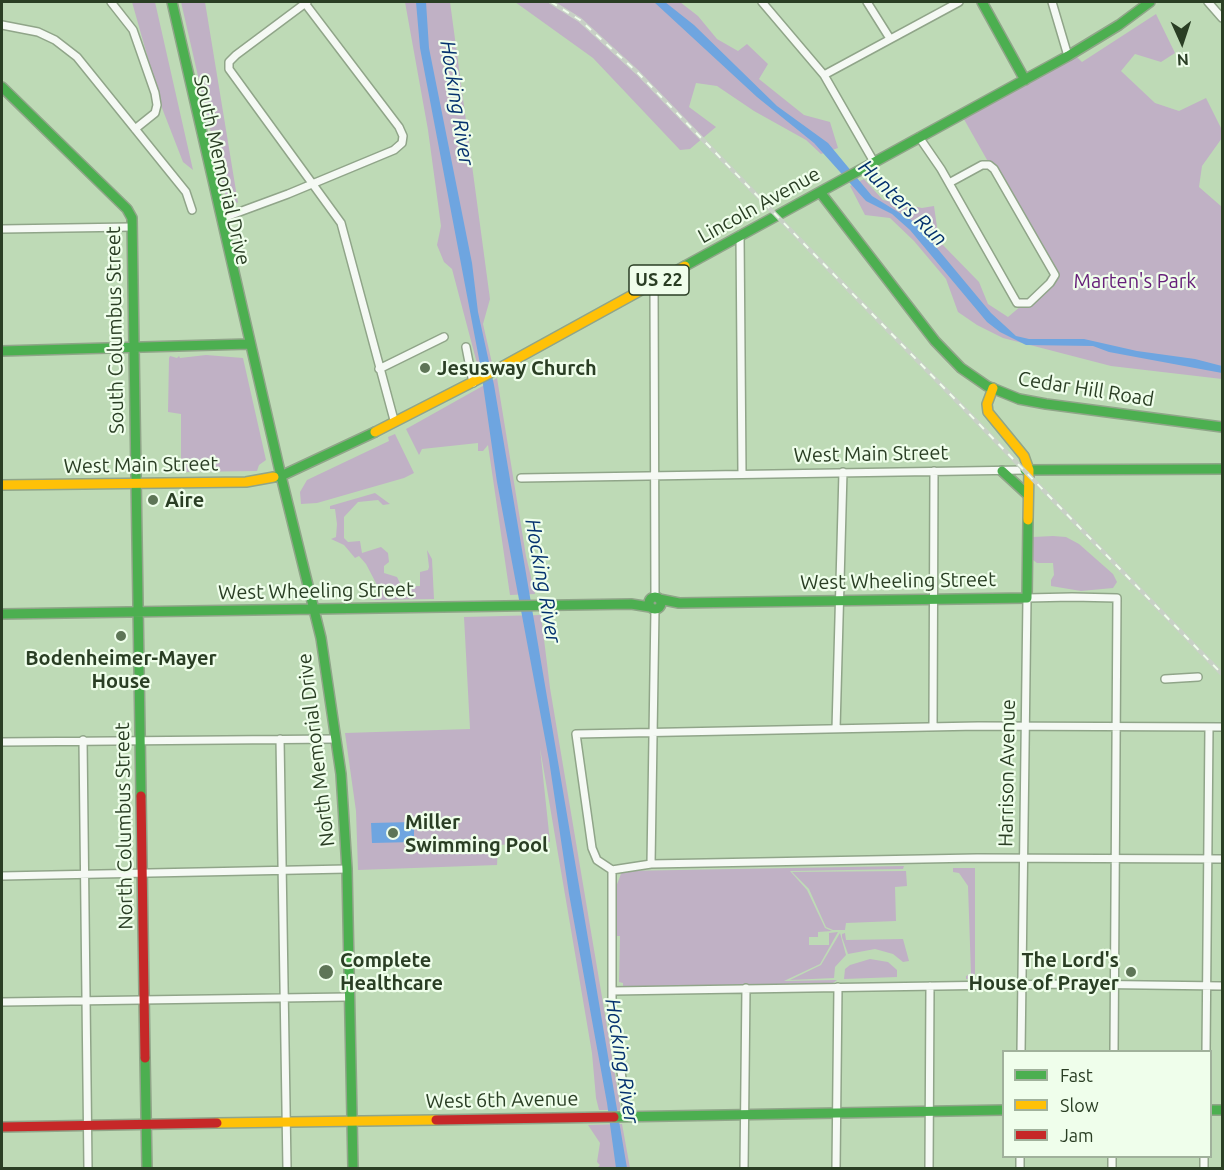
<!DOCTYPE html>
<style>
body{margin:0}
#map{position:relative;width:1224px;height:1170px;overflow:hidden;background:#bedab6;font-family:Ubuntu,sans-serif}
canvas{display:block}
.frame{position:absolute;inset:0;border:3px solid #2a3e24;pointer-events:none}
.legend{position:absolute;left:1002px;top:1050px;width:210px;height:108px;box-sizing:border-box;background:#effeeb;border:2px solid #a0b19b;margin:0;padding:8px 10px;list-style:none;font-size:18px;color:#2a3e24}
.legend li{display:flex;align-items:center;gap:12px;height:30px}
.legend b{width:30px;border:2px solid #a0b19b}
.north{position:absolute;left:1152px;top:12px;width:60px;height:60px;-webkit-text-stroke:4px #effeeb;paint-order:stroke;rotate:177deg;font-size:16px;font-weight:700;line-height:24px;text-align:center;color:#2a3e24}
.north::after{content:'';display:block;margin:auto;width:21px;height:27px;background:#2a3e24;clip-path:polygon(50% 0,100% 100%,50% 72%,0 100%)}
</style>
<div id="map">
<canvas width="1224" height="1170"></canvas>
<div class="frame"></div>
<ul class="legend">
<li><b style="height:8px;background:#4caf50"></b>Fast</li>
<li><b style="height:8px;background:#ffc107"></b>Slow</li>
<li><b style="height:8px;background:#c62828"></b>Jam</li>
</ul>
<div class="north">N</div>
</div>
<script>
const c = document.querySelector('canvas').getContext('2d');
c.lineJoin = 'round';
function fill(path, color) {
  c.fillStyle = color;
  c.fill(path, 'evenodd');
}
function poly(rows) {
  const path = new Path2D();
  for (const r of rows) {
    if (r.length === 3) {
      path.moveTo(r[0] + r[2], r[1]);
      path.arc(r[0], r[1], r[2], 0, 2 * Math.PI);
      continue;
    }
    path.moveTo(r[0], r[1]);
    for (let i = 2; i < r.length; i += 2) path.lineTo(r[i], r[i + 1]);
  }
  return path;
}
function stroke(path, color, width, dash) {
  c.strokeStyle = color;
  c.lineWidth = width;
  c.lineCap = dash ? 'butt' : 'round';
  c.setLineDash(dash || []);
  c.stroke(path);
}
function write(font, color, halo, rows, align = 'center') {
  c.font = font + ' Ubuntu,sans-serif';
  c.lineWidth = 4.5;
  c.setLineDash([]);
  c.textBaseline = 'middle';
  c.strokeStyle = halo;
  c.fillStyle = color;
  for (const [text, x, y, turn = 0] of rows) {
    c.save();
    c.translate(x, y);
    c.rotate((+turn || 0) * Math.PI / 180);
    c.textAlign = isNaN(turn) ? turn : align;
    if (halo) c.strokeText(text, 0, 0);
    c.fillText(text, 0, 0);
    c.restore();
  }
}
fill(poly([
 [132,2,155,2,193,170,183,162,162,108],
 [181,2,205,2,238,203,226,198],
 [405,2,450,2,490,299,483,324,492,363,479,371,452,269,444,262,437,245,441,226,428,130],
 [515,2,680,2,698,16,717,39,738,51,747,44,768,64,759,79,804,115,830,122,838,148,821,154,806,140,754,111,717,86,696,83,689,107,716,127,690,149,680,150,593,58],
 [1156,14,1175,53,1161,62,1135,54,1121,71,1155,103,1179,111,1206,98,1222,130,1222,138,1202,166,1199,187,1222,207,1222,379,1111,366,1003,338,977,325,958,312,946,279,914,241,890,218,865,215,850,186,864,179,883,200,922,208,934,206,939,241,979,282,988,304,1008,317,1054,278,961,114,1073,53,1082,62],
 [206,355,243,358,266,460,259,465,257,471,181,472,181,414,168,412,169,358,170,356,177,358,179,356,180,358],
 [497,378,526,556,535,594,510,595,488,445,483,451,478,451,478,443,422,449,419,455,406,429],
 [395,434,414,473,404,478,317,503,301,504,300,492,307,480,389,441,388,437],
 [375,493,390,504,383,505,378,500,358,502,344,517,344,538,348,542,360,541,362,553,381,547,388,553,389,562,384,566,384,573,397,577,402,587,420,586,420,572,428,570,429,567,427,550,432,559,434,599,371,600,376,598,378,587,366,564,359,556,355,558,344,545,331,539,336,537,337,524,335,509,330,509,330,506],
 [1053,536,1066,537,1079,544,1113,574,1117,582,1113,588,1081,591,1051,586,1051,580,1054,575,1053,563,1037,563,1033,560,1033,537],
 [541,615,550,688,621,1110,599,1110,596,1098,592,1053,540,748,550,842,498,845,497,865,358,870,356,811,345,733,470,729,464,617],
 [904,866,903,869,790,871,807,890,825,928,832,931,818,932,818,937,809,937,809,945,829,945,829,933,838,932,820,964,784,981,837,980,833,983,623,987,623,983,619,982,620,936,615,936,616,887,622,871],
 [953,868,975,868,975,979,966,979,966,976,971,974,968,886,959,873,953,872],
 [906,871,907,886,895,887,896,921,846,923,845,930,833,930,826,927,809,889,792,872],
 [840,933,846,955,835,967,834,978,790,980,821,965],
 [845,933,846,940,903,939,909,961,903,962,893,954,875,949,848,954,842,937,842,934],
 [870,959,888,962,897,970,897,977,844,979,845,969,850,965],
 [622,1124,630,1168,597,1168,600,1165,597,1162,600,1143,588,1125]
]), '#c0b1c5');
fill(poly([
 [416,2,426,2,429,48,472,263,478,312,494,385,627,1168,616,1168,607,1103,569,894,549,760,497,482,480,364,420,48],
 [654,2,665,2,694,25,777,106,828,143,872,196,916,223,991,313,1016,336,1029,339,1084,339,1137,351,1195,359,1222,366,1222,373,1109,352,1093,346,1026,345,1000,332,987,322,910,230,892,214,866,201,814,143,757,97],
 [414,822,414,842,372,843,371,823]
]), '#6ea5e0');
const street = poly([
 [111,2,133,30,155,93,157,105,155,113,135,129],
 [307,2,236,55,229,62,229,69,341,223,394,420],
 [762,2,824,75,874,162],
 [867,2,889,37],
 [1052,2,1068,56],
 [1208,2,1222,18],
 [2,25,38,32,55,40,77,57,186,192,192,210],
 [824,75,959,2],
 [919,137,941,169,1017,303,1029,303,1050,283,1055,275,994,169,989,165,982,165,949,183],
 [223,218,288,194,394,150,402,143,403,136,399,127,304,2],
 [2,229,132,227],
 [740,235,742,473],
 [654,283,655,597],
 [466,347,473,383],
 [379,369,444,337],
 [521,478,1025,470],
 [1165,679,1198,677],
 [933,727,934,471],
 [836,729,843,472],
 [280,739,287,1168],
 [83,740,88,1168],
 [2,742,336,739],
 [651,864,655,609],
 [612,870,597,860,592,848,576,734,978,726,1222,727],
 [612,870,651,864,977,858,1222,859],
 [612,870,612,1015,628,1116],
 [2,876,347,869],
 [612,991,1068,984,1222,986],
 [2,1002,349,997],
 [1021,1052,1027,598,1072,597,1117,598,1114,1052],
 [1206,1052,1209,727],
 [744,1168,746,988],
 [836,1168,838,987],
 [929,1168,930,986],
 [1020,1168,1020,1156],
 [1112,1168,1112,1156],
 [1204,1168,1204,1156]
]);
const fast = poly([
 [172,2,281,476,274,477],
 [982,2,1025,80],
 [2,87,127,209,132,218,141,796],
 [820,192,935,341,961,368,987,386,1019,399,1046,404,1222,427],
 [685,266,1068,56,1119,25,1150,2],
 [2,351,249,344],
 [1025,470,1222,469],
 [1002,471,1028,495],
 [655,603,6],
 [659,599,679,603,1027,598,1028,520],
 [2,614,631,604,650,607],
 [145,1058,147,1168],
 [1210,1110,1222,1110],
 [614,1117,1004,1110],
 [353,1168,347,869,341,774,321,638,281,476,375,432]
]);
const slow = poly([
 [993,388,987,404,988,412,1024,456,1029,470,1028,520],
 [375,432,498,369,685,266],
 [2,485,246,482,274,477],
 [217,1123,436,1120]
]);
const jam = poly([
 [141,796,145,1058],
 [436,1120,614,1117],
 [2,1127,217,1123]
]);
stroke(street, '#90a589', 10);
stroke(fast, '#90a589', 12);
stroke(slow, '#90a589', 12);
stroke(jam, '#90a589', 12);
stroke(street, '#f5f9f4', 7);
stroke(fast, '#4caf50', 9);
stroke(slow, '#ffc107', 9);
stroke(jam, '#c62828', 9);
const rail = poly([
 [551,2,580,20,638,73,1222,674]
]);
stroke(rail, '#c8d1c6', 4.5);
stroke(rail, '#effeeb', 2, [7]);
for (const [x, y, r, color] of [
 [425,368,6,"#5e7557"],
 [153,500,6,"#5e7557"],
 [121,636,6,"#5e7557"],
 [393,833,6,"#5e7557"],
 [326,972,8,"#5e7557"],
 [1131,972,6,"#5e7557"]
]) {
  const dot = new Path2D();
  dot.arc(x, y, r, 0, 2 * Math.PI);
  c.fillStyle = color;
  c.fill(dot);
  stroke(dot, '#effeeb', 2);
}
for (const [x, y, w] of [
 [659,280,60]
]) {
  const box = new Path2D();
  box.roundRect(x - w / 2, y - 15, w, 30, 4.5);
  c.fillStyle = '#effeeb';
  c.fill(box);
  stroke(box, '#2a3e24', 1.5);
}
write('bold 18px', '#2a3e24', null, [
 ["US 22",659,280]
]);
write('20px', '#2a3e24', '#effeeb', [
 ["South Memorial Drive",222,170,77],
 ["Lincoln Avenue",759,205,-29],
 ["South Columbus Street",115,330,-91],
 ["Cedar Hill Road",1086,389,9],
 ["West Main Street",871,454,-1],
 ["West Main Street",141,465,-1],
 ["West Wheeling Street",898,581,-1],
 ["West Wheeling Street",316,591,-1],
 ["North Memorial Drive",316,750,-97],
 ["Harrison Avenue",1007,773,-89],
 ["North Columbus Street",124,826,-91],
 ["West 6th Avenue",502,1100,-1]
]);
write('20px', '#661e79', '#effeeb', [
 ["Marten's Park",1135,281]
]);
write('bold 20px', '#2a3e24', '#effeeb', [
 ["Jesusway Church",437,368],
 ["Aire",165,500],
 ["Bodenheimer-Mayer",121,658,"center"],
 ["House",121,681,"center"],
 ["Miller",405,822],
 ["Swimming Pool",405,845],
 ["Complete",340,960],
 ["Healthcare",340,983],
 ["The Lord's",1119,960,"right"],
 ["House of Prayer",1119,983,"right"]
], 'left');
write('italic 21px', '#04316e', '#effeeb', [
 ["Hocking River",457,103,81],
 ["Hunters Run",903,203,44],
 ["Hocking River",543,581,80],
 ["Hocking River",622,1061,81]
]);
</script>
